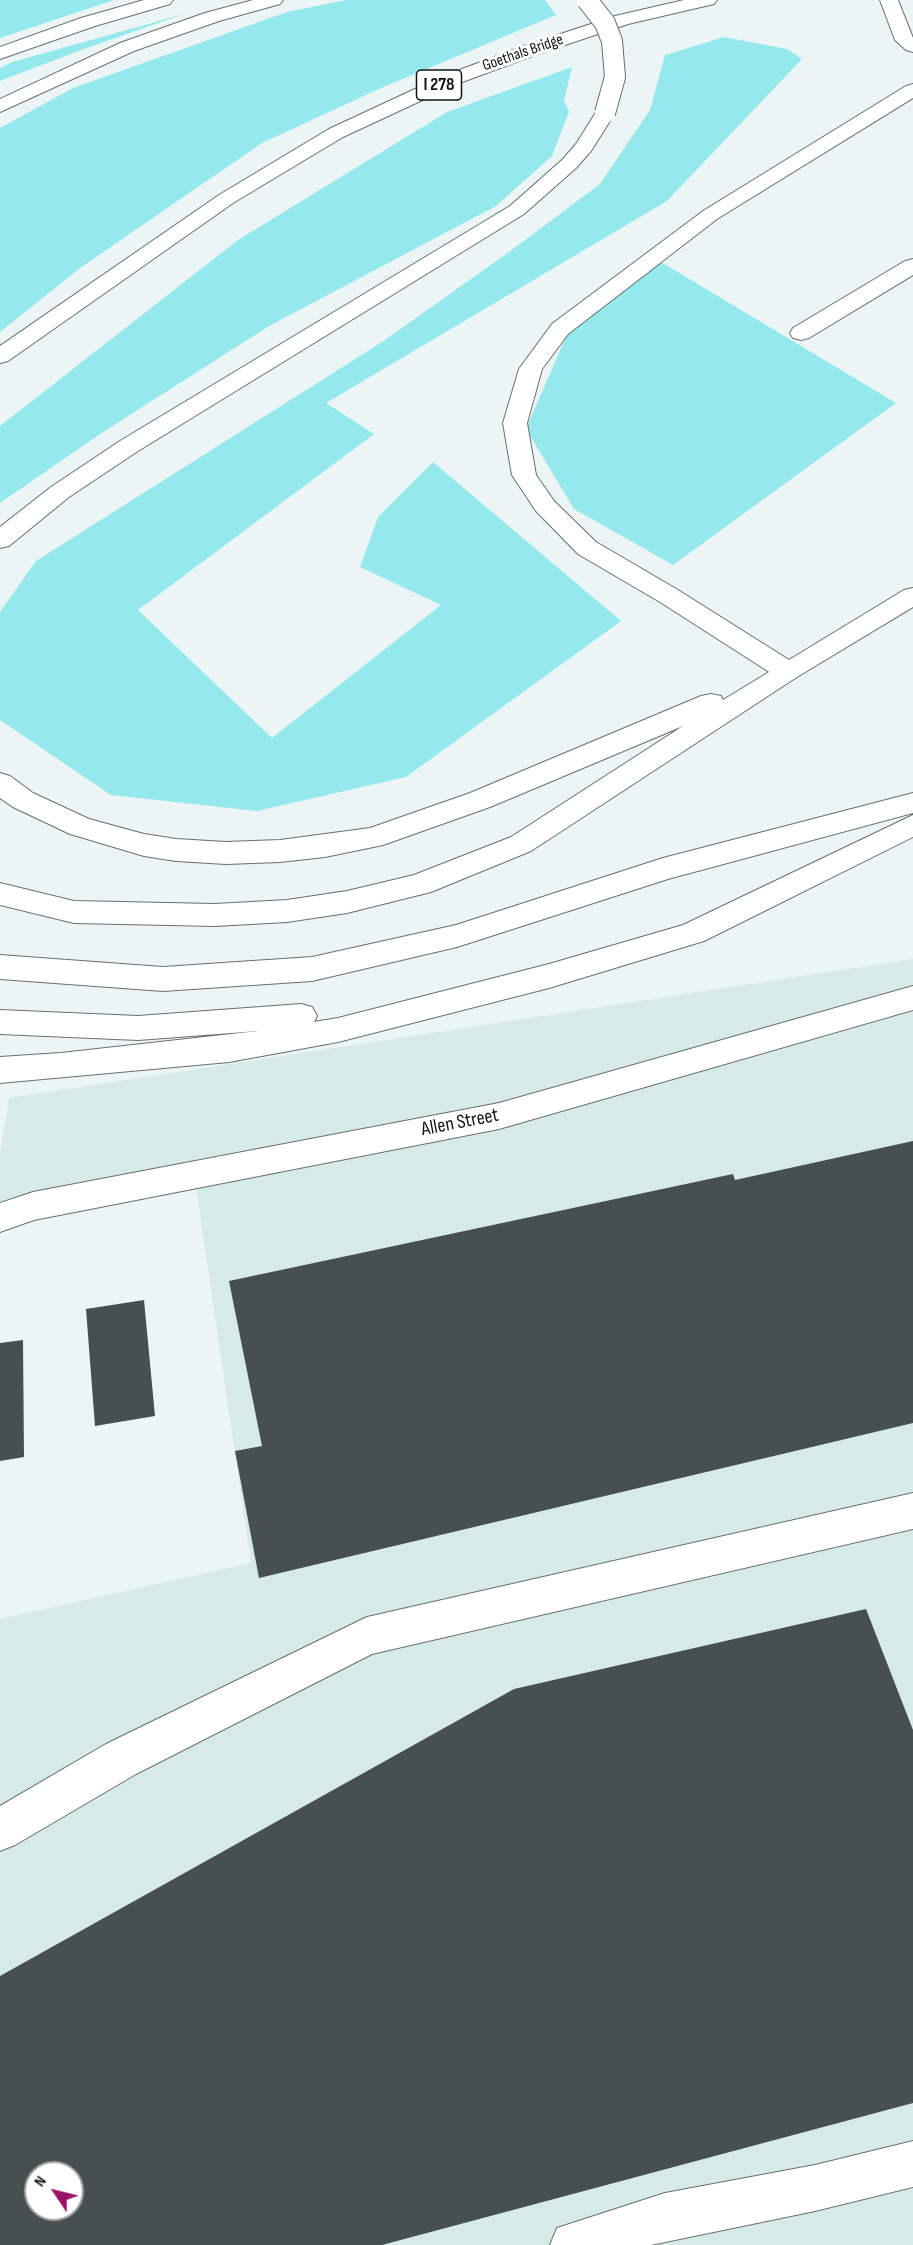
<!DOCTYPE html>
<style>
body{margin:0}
#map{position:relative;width:913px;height:2245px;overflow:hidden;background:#ecf5f5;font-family:"Sofia Sans Condensed",sans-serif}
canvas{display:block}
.north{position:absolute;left:24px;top:2161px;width:60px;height:60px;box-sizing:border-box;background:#fff;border:2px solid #a0a1a1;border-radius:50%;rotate:305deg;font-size:16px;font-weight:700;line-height:24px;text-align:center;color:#111414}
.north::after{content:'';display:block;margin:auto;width:21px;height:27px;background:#9a1366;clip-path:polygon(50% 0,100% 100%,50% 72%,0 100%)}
</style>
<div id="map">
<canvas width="913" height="2245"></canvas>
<div class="north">N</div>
</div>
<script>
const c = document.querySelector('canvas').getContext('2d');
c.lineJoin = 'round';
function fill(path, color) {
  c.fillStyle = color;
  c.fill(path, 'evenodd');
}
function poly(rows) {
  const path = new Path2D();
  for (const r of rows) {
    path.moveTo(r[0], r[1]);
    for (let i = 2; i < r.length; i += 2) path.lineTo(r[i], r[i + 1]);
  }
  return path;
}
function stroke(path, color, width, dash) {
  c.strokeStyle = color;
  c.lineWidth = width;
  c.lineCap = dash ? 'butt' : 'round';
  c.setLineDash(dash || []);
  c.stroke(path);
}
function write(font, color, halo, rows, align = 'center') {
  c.font = font + ' "Sofia Sans Condensed",sans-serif';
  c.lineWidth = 6;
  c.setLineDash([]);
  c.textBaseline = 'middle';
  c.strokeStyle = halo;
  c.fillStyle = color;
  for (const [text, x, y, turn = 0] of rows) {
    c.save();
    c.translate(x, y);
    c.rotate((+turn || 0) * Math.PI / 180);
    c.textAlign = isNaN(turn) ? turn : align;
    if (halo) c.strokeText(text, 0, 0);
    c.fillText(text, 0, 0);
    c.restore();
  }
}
fill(poly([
 [913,959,913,2245,0,2245,0,1619,251,1563,194,1173,0,1208,0,1153,9,1098],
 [36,2173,72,2173,72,2209,36,2209]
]), '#d7eaea');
fill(poly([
 [0,0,114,0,0,38],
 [346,0,545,0,556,15,381,88,262,143,80,268,0,332,0,128,73,88,287,12],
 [184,14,81,50,0,81,0,68,12,62],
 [724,37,787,49,802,59,667,201,326,403,374,434,138,610,272,738,441,605,360,567,378,517,433,462,621,621,406,777,257,811,111,795,0,720,0,612,36,561,382,342,509,252,600,184,650,110,665,55],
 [572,67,564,101,569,112,552,156,496,206,269,326,100,434,0,503,0,426,238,240,447,112],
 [661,262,896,403,673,565,574,509,526,429,568,332]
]), '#95e8ec');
fill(poly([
 [913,1141,913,1423,259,1578,235,1451,262,1446,229,1281,733,1174,735,1180],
 [144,1300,155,1416,95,1426,86,1309],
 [23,1340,24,1457,0,1461,0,1343],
 [866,1609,913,1730,913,2103,382,2245,0,2245,0,1976,514,1689],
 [36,2173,72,2173,72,2209,36,2209]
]), '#484f50');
const minor = poly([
 [880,0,898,0,913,38,913,52,906,50,895,40,880,0],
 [913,84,913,98,717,219,568,334,542,369,527,423,536,475,554,501,596,542,678,590,797,665,801,671,797,677,787,680,777,677,660,602,578,554,536,511,512,475,503,423,519,369,552,324,703,211,906,86,913,84],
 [913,259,913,275,809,338,801,340,793,338,790,333,793,328,905,261,913,259],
 [913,986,913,1010,499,1129,34,1220,0,1232,0,1203,33,1192,499,1103,913,986],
 [913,1493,913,1529,372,1654,136,1774,15,1845,0,1851,0,1806,106,1744,367,1617,913,1493],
 [913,2141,913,2187,815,2211,651,2245,550,2245,557,2228,665,2193,815,2165,913,2141]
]);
const highway = poly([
 [144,0,173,0,170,4,95,26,0,59,0,47,81,18,144,0],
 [253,0,283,0,280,4,219,21,134,51,0,112,0,99,120,43,205,13,253,0],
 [684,0,717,0,714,4,628,24,538,54,457,84,343,137,233,203,8,361,0,363,0,346,219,195,329,129,443,76,524,46,615,16,684,0],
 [605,107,612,109,615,113,591,151,576,168,524,214,138,451,69,497,9,546,0,548,0,527,51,487,120,441,510,206,562,160,576,144,598,109,605,107],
 [913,588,913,607,797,677,531,851,431,892,347,913,287,922,215,926,74,923,0,905,0,883,74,901,215,904,287,900,347,891,414,875,511,837,683,726,490,807,383,845,325,857,280,862,226,864,176,861,144,856,70,834,13,807,0,798,0,773,10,776,33,793,89,819,144,834,176,839,226,842,280,840,370,828,470,793,701,696,711,694,721,696,723,700,904,590,913,588],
 [913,793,913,813,668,879,457,947,312,981,163,991,0,979,0,955,163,967,312,957,456,925,663,858,913,793],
 [913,815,913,837,704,941,549,988,338,1042,229,1062,0,1083,0,1057,61,1053,258,1031,138,1040,0,1034,0,1010,138,1016,301,1004,312,1007,317,1016,314,1022,338,1018,549,964,683,925,913,815]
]);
stroke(minor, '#686f70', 2);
stroke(highway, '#686f70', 2);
fill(minor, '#fff');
fill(highway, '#fff');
const highwayBridge = poly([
 [587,0,605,23,612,41,615,77,605,113]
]);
stroke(highwayBridge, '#686f70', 22, []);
stroke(highwayBridge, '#fff', 20);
write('16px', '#111414', '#fff', [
 ["Goethals Bridge",523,53,-19]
]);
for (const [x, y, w] of [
 [439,85,45]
]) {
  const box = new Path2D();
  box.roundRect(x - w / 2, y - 15, w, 30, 4.5);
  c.fillStyle = '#fff';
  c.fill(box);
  stroke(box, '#111414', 1.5);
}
write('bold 18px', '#111414', null, [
 ["I 278",439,85]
]);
write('20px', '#111414', '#fff', [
 ["Allen Street",460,1123,-11]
]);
</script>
